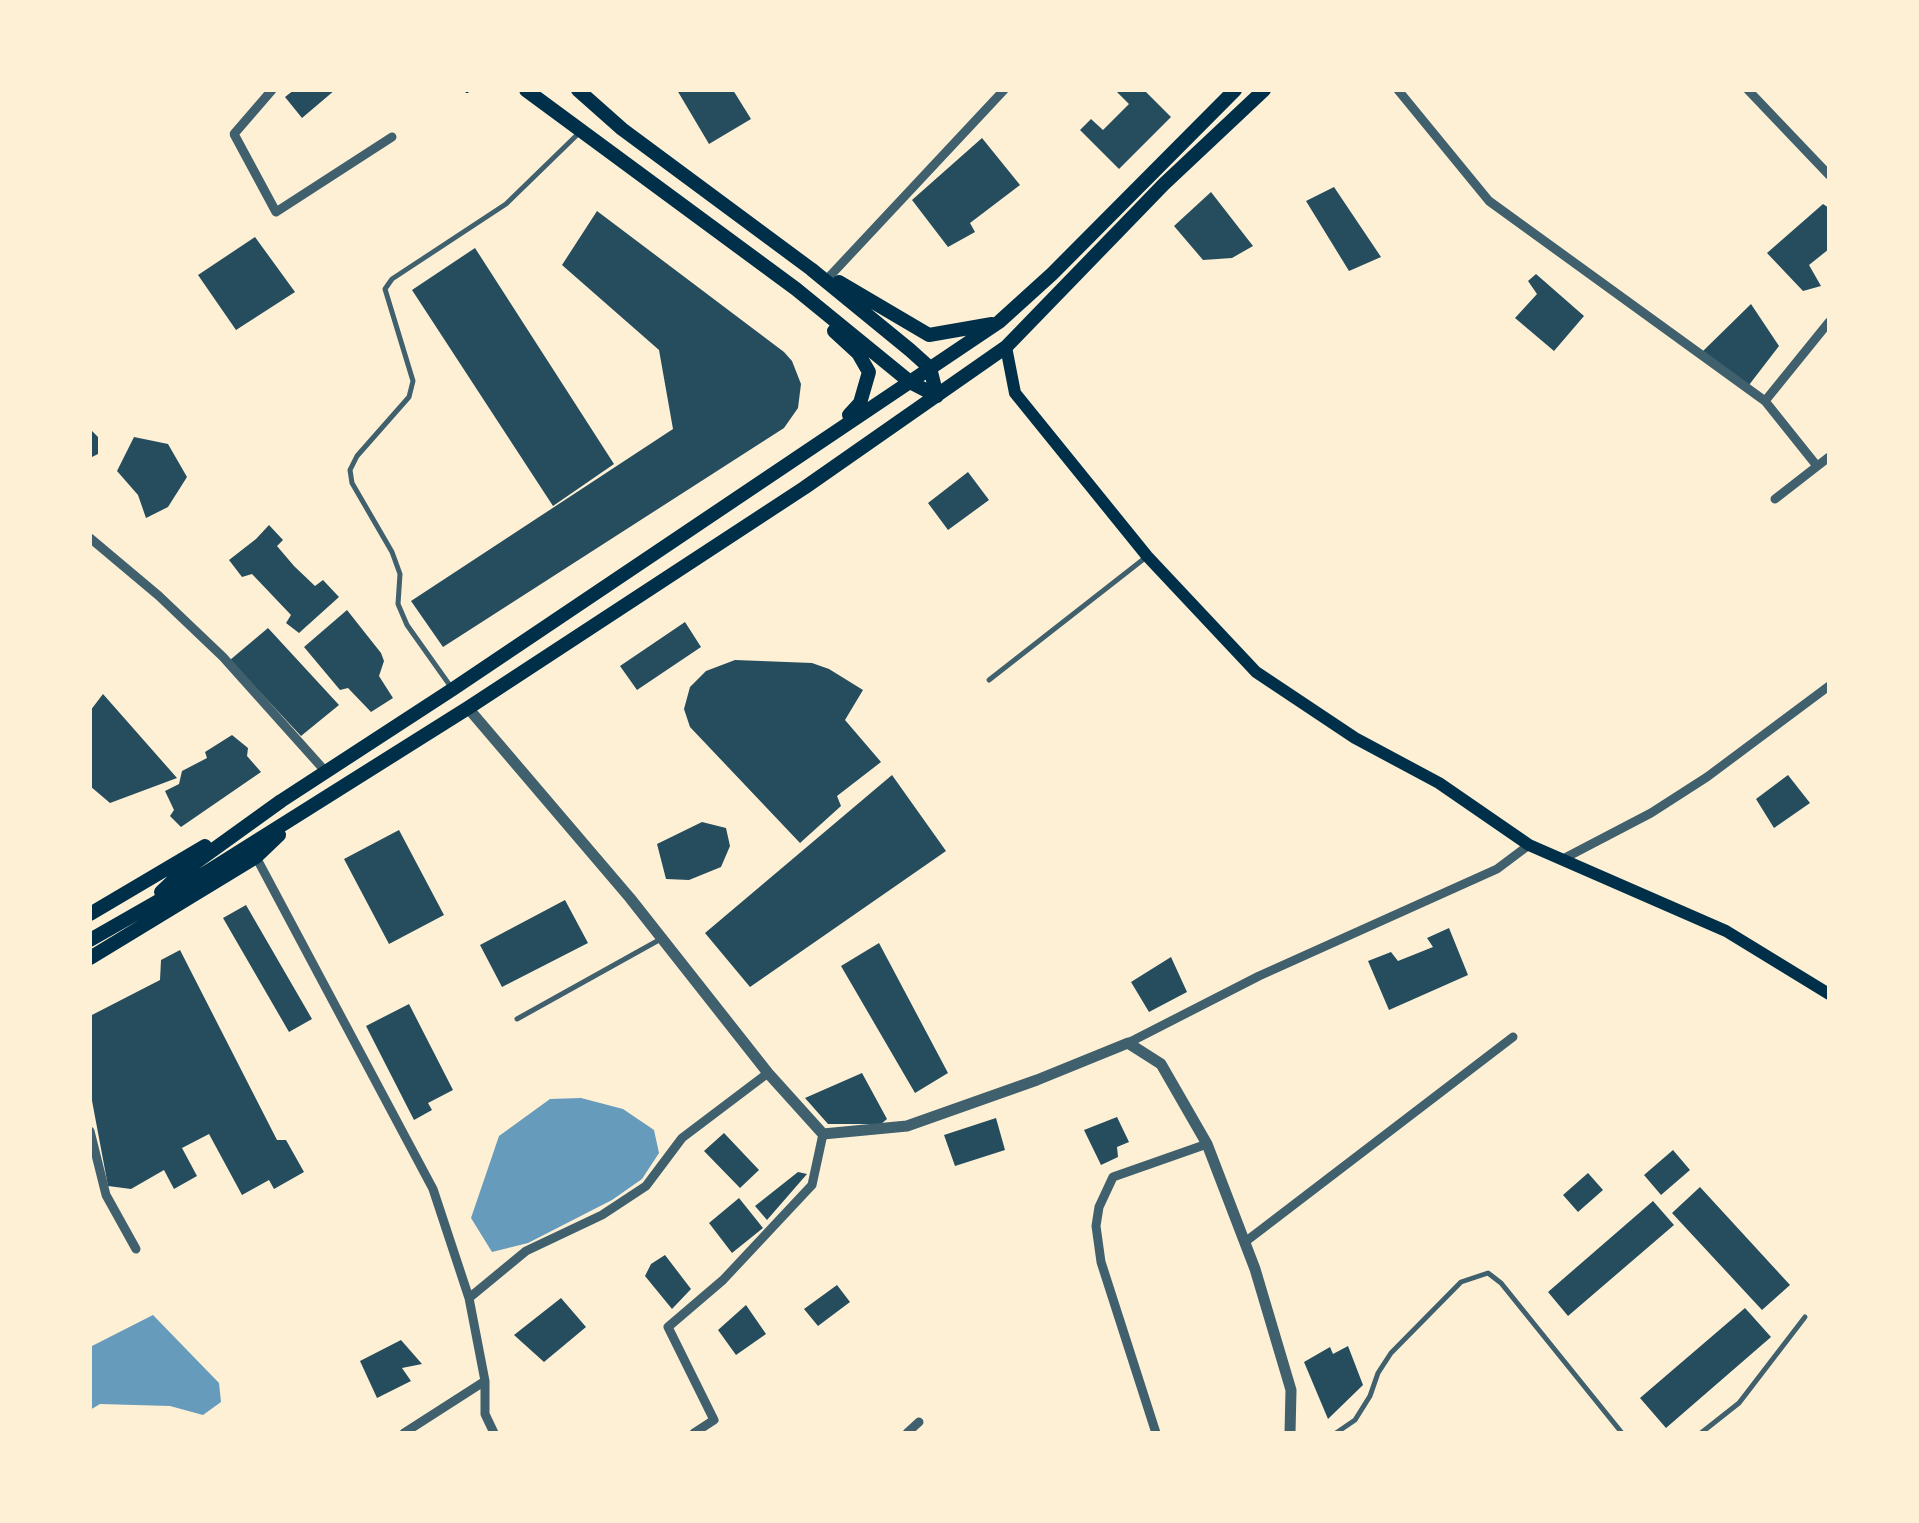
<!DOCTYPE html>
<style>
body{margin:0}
#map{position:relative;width:1919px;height:1523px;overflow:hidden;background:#fdf0d5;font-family:"PT Sans",sans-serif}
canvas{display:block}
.frame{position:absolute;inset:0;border:92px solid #fdf0d5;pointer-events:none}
</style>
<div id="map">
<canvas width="1919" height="1523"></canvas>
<div class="frame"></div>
</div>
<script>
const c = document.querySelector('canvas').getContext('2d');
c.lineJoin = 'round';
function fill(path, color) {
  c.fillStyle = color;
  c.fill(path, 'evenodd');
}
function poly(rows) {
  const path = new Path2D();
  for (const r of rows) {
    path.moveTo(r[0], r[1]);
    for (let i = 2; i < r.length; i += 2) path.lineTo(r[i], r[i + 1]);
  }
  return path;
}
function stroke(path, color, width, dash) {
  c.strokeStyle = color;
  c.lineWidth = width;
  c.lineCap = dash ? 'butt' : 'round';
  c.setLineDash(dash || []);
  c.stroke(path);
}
fill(poly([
 [581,1098,623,1109,654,1130,659,1153,642,1179,612,1200,528,1243,492,1252,471,1218,499,1136,550,1099],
 [153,1315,219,1383,221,1402,203,1415,170,1406,100,1404,90,1410,90,1347]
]), '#669bbc');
fill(poly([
 [294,90,335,90,302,118,285,97],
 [677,90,733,90,751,119,709,144],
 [1115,90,1144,90,1171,117,1119,169,1080,130,1091,119,1103,130,1129,104],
 [982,138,1020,185,970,223,975,232,948,247,912,200],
 [1334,187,1381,257,1349,271,1306,201],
 [1211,192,1253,246,1232,258,1203,260,1174,226],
 [1823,204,1829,208,1829,249,1809,265,1821,286,1803,291,1767,253],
 [597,211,784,352,792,361,801,384,798,408,784,428,443,647,411,601,673,429,659,350,562,265],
 [255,237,295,292,236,330,198,275],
 [475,248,614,464,553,506,412,290],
 [1536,274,1584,316,1554,351,1515,318,1537,294,1528,281],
 [1751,304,1779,346,1749,385,1703,351],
 [90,429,98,437,98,454,90,458],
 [134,437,168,444,187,477,168,507,146,518,138,495,117,471],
 [968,472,989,500,948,530,928,503],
 [269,525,283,540,277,546,294,566,315,586,323,580,339,597,299,633,286,623,291,615,252,574,242,577,229,560,256,539],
 [347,610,381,653,384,661,379,676,393,698,371,712,348,688,340,690,304,647],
 [685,622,701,647,637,690,620,666],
 [268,628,339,705,301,736,230,660],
 [735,660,812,663,829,669,863,690,845,720,881,762,837,796,841,806,800,843,690,727,684,709,690,687,706,671],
 [103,694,177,778,110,803,90,786,90,711],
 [232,735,248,748,247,756,261,772,181,827,170,816,174,810,165,791,179,784,182,771,207,758,205,752],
 [892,775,946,851,750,987,705,933],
 [1788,775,1810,803,1774,828,1756,799],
 [702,822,726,828,730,846,721,867,689,880,666,879,657,844],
 [399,830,444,915,389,944,344,859],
 [565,900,588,943,502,987,480,945],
 [246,905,312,1019,289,1032,223,918],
 [1449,928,1468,975,1389,1010,1368,961,1391,952,1398,961,1433,947,1427,938],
 [879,943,948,1073,915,1093,841,966],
 [180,950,277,1140,286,1140,304,1172,274,1189,269,1180,242,1195,209,1134,182,1148,197,1176,174,1189,164,1170,131,1189,108,1186,90,1090,90,1016,160,980,161,960],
 [1171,957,1187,992,1149,1012,1131,982],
 [409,1004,453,1090,428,1103,432,1110,414,1120,366,1026],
 [862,1073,887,1119,881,1124,828,1124,805,1098],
 [1117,1117,1129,1142,1117,1147,1118,1157,1101,1165,1084,1130],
 [996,1118,1005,1150,955,1166,944,1135],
 [724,1133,759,1170,740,1188,704,1151],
 [1673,1150,1690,1170,1661,1195,1644,1175],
 [798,1172,807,1174,767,1220,755,1206],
 [1588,1173,1603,1190,1578,1212,1563,1195],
 [1700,1187,1790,1285,1762,1310,1672,1213],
 [739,1198,763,1228,732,1253,709,1223],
 [1653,1201,1674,1225,1568,1316,1548,1292],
 [665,1255,691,1289,672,1309,645,1276,651,1264],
 [837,1285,850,1302,818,1326,804,1309],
 [561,1298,586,1327,544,1362,514,1335],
 [746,1305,766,1334,736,1355,718,1330],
 [1745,1308,1771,1337,1666,1428,1640,1398],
 [401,1340,422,1364,402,1368,411,1381,377,1398,360,1361],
 [1348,1346,1363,1385,1328,1419,1304,1362,1330,1347,1333,1354]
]), '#264d5e');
stroke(poly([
 [467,91,468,90]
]), '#003049', 4);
stroke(poly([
 [989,680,1145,558],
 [451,687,407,625,398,604,400,574,392,552,352,483,350,470,357,456,409,397,413,381,385,289,392,279,506,204,579,133],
 [517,1019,659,940],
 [1336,1433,1355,1420,1370,1396,1378,1373,1391,1353,1461,1282,1488,1273,1501,1283,1622,1433],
 [1701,1433,1739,1403,1805,1317]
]), '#3f606c', 5);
stroke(poly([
 [272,90,234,134,276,212,392,137],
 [1398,90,1489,201,1765,401,1829,322],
 [1748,90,1829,175],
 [829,277,1004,90],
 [1765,401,1817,466],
 [1775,499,1829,457],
 [90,538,159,596,223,657,326,772],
 [256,857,433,1189,469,1298,485,1381,485,1414,494,1433],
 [1561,860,1651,813,1707,777,1829,686],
 [1128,1043,1259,976,1497,869,1529,845],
 [90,1131,106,1195,136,1249],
 [1245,1242,1513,1037],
 [469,1298,526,1251,602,1215,646,1186,682,1138,768,1073],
 [404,1433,485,1381],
 [694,1433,714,1420,668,1327,723,1280,812,1185,823,1134],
 [907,1433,919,1422],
 [1156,1433,1101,1262,1096,1226,1099,1207,1113,1177,1207,1144]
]), '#3f606c', 9);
stroke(poly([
 [468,708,630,898,768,1073,823,1134,907,1126,1037,1080,1128,1043,1161,1064,1207,1144,1255,1269,1291,1390,1290,1433]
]), '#3f606c', 11);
stroke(poly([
 [1006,347,1015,393,1147,556,1256,672,1355,738,1439,783,1529,845,1726,931,1829,994]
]), '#003049', 12);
stroke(poly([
 [526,90,796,289,910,382,937,396],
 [578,90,622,129,811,269,910,350,930,368,937,396],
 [839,282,929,335,992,324],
 [834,331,858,353,869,372,860,403,849,415],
 [161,892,181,873,281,801,453,689,999,322,1052,274,1235,90],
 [90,914,205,846],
 [90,940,188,884,468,708,804,488,1006,347,1164,184,1264,90],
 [90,958,256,857,279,835]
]), '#003049', 14);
</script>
